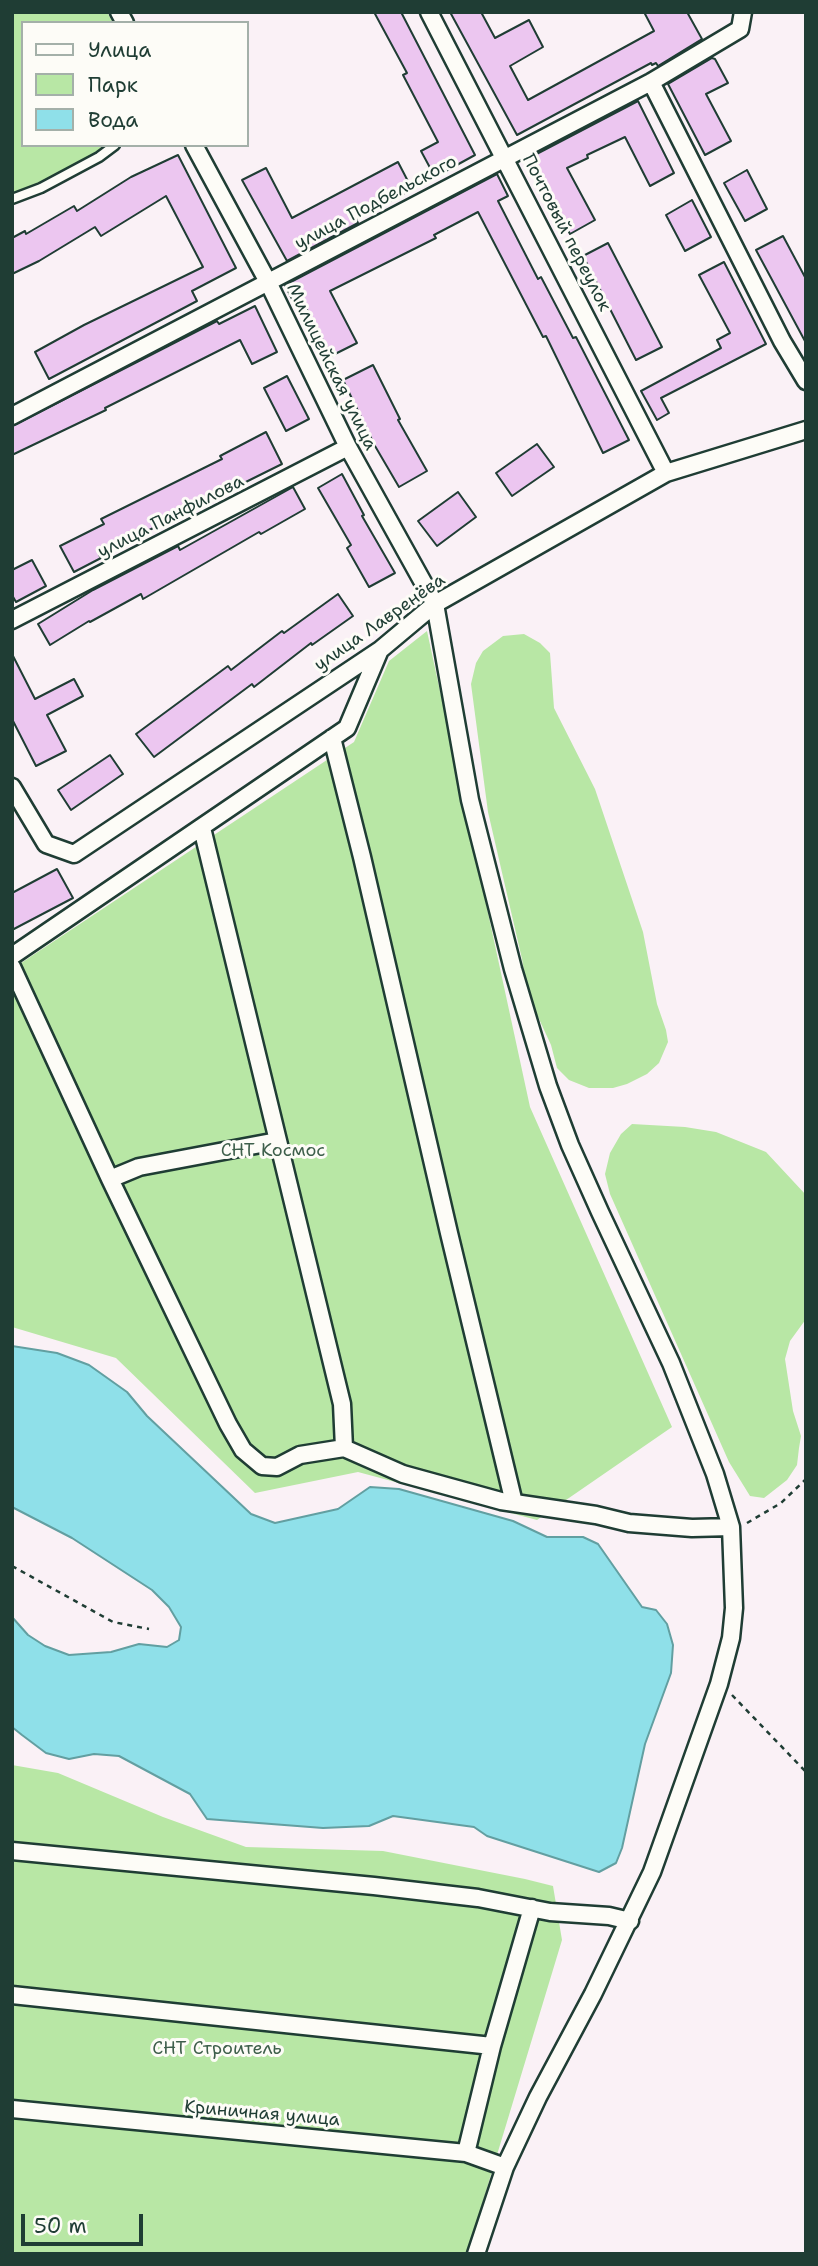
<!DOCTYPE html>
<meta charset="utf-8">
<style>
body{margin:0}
#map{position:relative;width:818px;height:2266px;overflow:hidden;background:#faf1f6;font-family:"Shantell Sans",sans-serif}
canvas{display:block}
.frame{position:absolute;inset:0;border:14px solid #1f3d34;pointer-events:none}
.legend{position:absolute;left:21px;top:21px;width:228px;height:126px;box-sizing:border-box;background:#fdfcf7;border:2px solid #a4b0a9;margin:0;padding:9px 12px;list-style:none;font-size:21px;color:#1f3d34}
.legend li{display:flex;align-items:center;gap:14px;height:35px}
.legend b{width:35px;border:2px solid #a4b0a9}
.scale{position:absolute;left:21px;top:2214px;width:122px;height:32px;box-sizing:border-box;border:4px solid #1f3d34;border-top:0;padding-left:9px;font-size:21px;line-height:24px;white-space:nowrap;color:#1f3d34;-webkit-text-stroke:5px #fdfcf7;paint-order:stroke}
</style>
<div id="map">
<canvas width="818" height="2266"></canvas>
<div class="frame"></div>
<ul class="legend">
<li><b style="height:9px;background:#fdfcf7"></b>Улица</li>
<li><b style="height:19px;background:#b8e7a5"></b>Парк</li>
<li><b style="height:19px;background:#8fe0e9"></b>Вода</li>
</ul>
<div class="scale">50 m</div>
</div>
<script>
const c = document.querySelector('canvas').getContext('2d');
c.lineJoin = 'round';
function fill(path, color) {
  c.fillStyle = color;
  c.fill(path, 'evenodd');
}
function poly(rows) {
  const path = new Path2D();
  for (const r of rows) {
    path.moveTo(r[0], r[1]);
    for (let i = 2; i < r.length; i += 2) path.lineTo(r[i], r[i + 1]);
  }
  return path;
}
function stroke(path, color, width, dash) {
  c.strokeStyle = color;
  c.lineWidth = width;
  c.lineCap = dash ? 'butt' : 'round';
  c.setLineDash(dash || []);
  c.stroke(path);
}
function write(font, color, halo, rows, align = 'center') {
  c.font = font + ' "Shantell Sans",sans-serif';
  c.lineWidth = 6;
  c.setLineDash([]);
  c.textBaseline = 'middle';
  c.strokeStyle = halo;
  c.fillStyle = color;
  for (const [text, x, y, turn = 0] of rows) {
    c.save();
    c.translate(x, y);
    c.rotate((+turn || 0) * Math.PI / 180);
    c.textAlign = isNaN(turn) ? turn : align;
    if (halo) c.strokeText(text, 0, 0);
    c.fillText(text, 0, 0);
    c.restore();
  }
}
fill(poly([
 [12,12,107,12,113,23,23,23,23,145,112,145,12,200],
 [427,631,530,1107,672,1427,537,1520,358,1472,255,1493,116,1358,12,1327,12,969,354,742,389,661],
 [524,634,540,643,550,653,554,708,595,789,643,932,657,1004,666,1030,668,1042,659,1063,647,1074,627,1084,613,1088,589,1088,569,1080,557,1068,551,1045,528,995,522,959,488,812,471,684,476,663,483,651,503,636],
 [632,1124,685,1127,716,1132,766,1152,806,1195,806,1319,790,1341,785,1359,793,1411,801,1436,799,1448,797,1465,787,1480,764,1498,750,1496,729,1462,610,1194,605,1174,610,1153,621,1134],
 [12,1765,58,1773,163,1817,246,1847,383,1851,525,1879,553,1886,562,1940,467,2254,12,2254]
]), '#b8e7a5');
const water = poly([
 [12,1346,57,1353,89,1365,127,1392,147,1416,251,1514,275,1523,338,1509,370,1487,399,1489,513,1521,547,1537,583,1537,598,1544,642,1607,656,1610,667,1624,673,1645,671,1673,645,1744,622,1848,616,1863,599,1872,487,1836,474,1827,393,1816,369,1826,323,1828,207,1819,190,1794,119,1756,94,1754,69,1759,46,1753,22,1735,12,1727,12,1617,28,1635,45,1646,69,1655,111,1652,139,1644,167,1647,179,1640,181,1627,169,1607,152,1590,72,1538,12,1507,12,1346]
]);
fill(water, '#8fe0e9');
stroke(water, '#629fa1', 2);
const building = poly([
 [374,12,401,12,475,155,435,177,421,151,438,142,403,75,407,73,374,12],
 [450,12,481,12,495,38,529,20,543,47,510,66,528,100,654,31,644,12,687,12,702,39,658,66,656,63,652,65,651,63,517,135,450,12],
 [712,58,715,59,728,83,706,94,731,141,705,155,668,84,712,58],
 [638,101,674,173,650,186,625,137,587,155,588,158,567,168,595,220,570,234,542,180,537,182,527,159,638,101],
 [178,155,236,268,192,291,197,301,49,379,35,352,84,325,203,267,166,196,101,236,95,227,39,261,12,274,12,238,25,231,26,234,74,206,77,211,131,177,178,155],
 [398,162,412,189,356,219,358,223,287,261,242,180,266,168,292,218,398,162],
 [747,170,767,209,745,221,724,183,747,170],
 [497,174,508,196,498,201,538,279,541,277,573,338,576,337,629,440,603,453,546,336,543,337,478,212,434,235,436,238,330,291,357,343,331,356,304,304,296,307,285,285,497,174],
 [692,200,711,237,685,251,666,215,692,200],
 [783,236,806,279,806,343,756,250,783,236],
 [608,243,662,347,636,360,583,256,608,243],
 [724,262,766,344,661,398,669,413,657,420,641,391,721,348,717,340,730,333,699,275,724,262],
 [255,306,277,352,252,364,240,340,105,408,106,410,12,455,12,426,217,321,219,324,255,306],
 [373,365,400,419,398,420,427,471,399,487,375,446,343,380,373,365],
 [287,376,309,419,286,431,264,388,287,376],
 [266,432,282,464,99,555,101,558,74,572,60,546,104,524,101,519,222,459,220,456,266,432],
 [537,444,554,467,512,496,496,473,537,444],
 [342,474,364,515,362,516,395,573,369,587,347,548,351,545,318,488,342,474],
 [293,487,305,509,261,534,259,532,143,599,141,594,90,622,89,621,50,645,38,624,93,590,178,546,180,550,293,487],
 [458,492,476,517,437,546,418,521,458,492],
 [32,560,46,586,16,602,12,595,12,570,32,560],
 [338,594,353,616,312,645,311,643,254,687,252,684,154,757,136,734,228,666,231,670,282,631,284,633,338,594],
 [12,654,35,699,74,679,83,696,47,715,66,751,36,766,12,719,12,654],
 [110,755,123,774,71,810,58,790,110,755],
 [57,869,73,898,12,930,12,893,57,869]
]);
fill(building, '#ecc6f0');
stroke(building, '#1f3d34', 2);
const service = poly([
 [12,199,41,188,99,157,115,145]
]);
const minor = poly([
 [119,12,125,23],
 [429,12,666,473],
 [651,82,782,341,806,381],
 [194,145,268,282,348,447,435,604,470,800,513,969,548,1086,570,1145,600,1212,671,1363,715,1474,731,1527,734,1608,731,1638,719,1684,652,1872,593,1994,538,2097,505,2167,476,2254],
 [12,416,651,82,740,29,743,12],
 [12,620,348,447],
 [332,738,362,857,449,1233,514,1503],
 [12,787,46,844,74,854,380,650,435,604,666,473,806,430],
 [202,828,342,1404,344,1448],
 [12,956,347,728,380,650],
 [12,967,110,1179,228,1424,243,1450,262,1466,277,1467,300,1455,344,1448,403,1474,501,1501,596,1515,629,1523,692,1528,731,1527],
 [110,1179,139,1167,277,1141],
 [12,1851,374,1886,478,1898,550,1912,609,1916,630,1921],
 [12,1995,492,2046],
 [12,2109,466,2153,505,2167],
 [466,2153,492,2046,532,1908]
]);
stroke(service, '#1f3d34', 13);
stroke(minor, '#1f3d34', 21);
stroke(poly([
 [747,1523,781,1503,806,1479],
 [12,1566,113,1622,149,1629],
 [732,1695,806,1772]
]), '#1f3d34', 2.5, [5, 5]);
stroke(service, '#fdfcf7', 8);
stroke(minor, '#fdfcf7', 16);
write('18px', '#1f3d34', '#fdfcf7', [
 ["улица Подбельского",376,203,-28],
 ["Почтовый переулок",566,233,63],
 ["Милицейская улица",331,367,64],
 ["улица Панфилова",171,517,-27],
 ["улица Лавренёва",380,623,-35],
 ["Криничная улица",262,2114,5]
]);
write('18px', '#3e5f4b', '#fdfcf7', [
 ["СНТ Космос",273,1151],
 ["СНТ Строитель",217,2049]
]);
</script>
